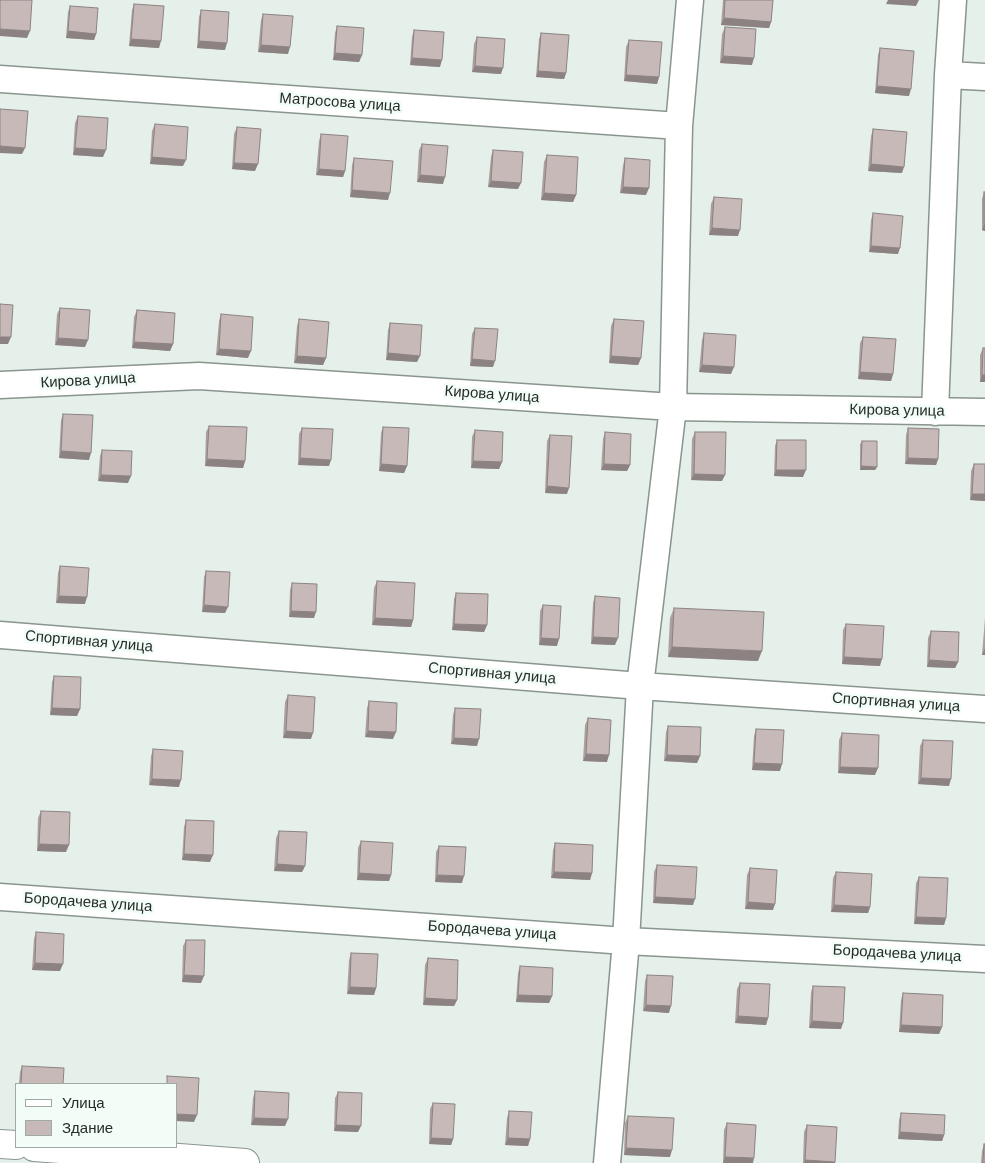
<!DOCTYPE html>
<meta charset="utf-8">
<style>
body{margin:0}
#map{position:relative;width:985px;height:1163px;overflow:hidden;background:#e4f0e9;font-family:"DM Sans",sans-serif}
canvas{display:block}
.legend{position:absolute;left:15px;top:1083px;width:162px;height:65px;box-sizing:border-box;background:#f1fdf6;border:1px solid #a0a9a4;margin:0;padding:6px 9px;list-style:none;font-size:15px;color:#272b29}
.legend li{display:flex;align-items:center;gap:10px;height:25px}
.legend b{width:25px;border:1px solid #a0a9a4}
</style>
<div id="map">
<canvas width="985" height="1163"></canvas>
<ul class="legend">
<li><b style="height:6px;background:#fff"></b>Улица</li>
<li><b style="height:14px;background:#c8b9b9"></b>Здание</li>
</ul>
</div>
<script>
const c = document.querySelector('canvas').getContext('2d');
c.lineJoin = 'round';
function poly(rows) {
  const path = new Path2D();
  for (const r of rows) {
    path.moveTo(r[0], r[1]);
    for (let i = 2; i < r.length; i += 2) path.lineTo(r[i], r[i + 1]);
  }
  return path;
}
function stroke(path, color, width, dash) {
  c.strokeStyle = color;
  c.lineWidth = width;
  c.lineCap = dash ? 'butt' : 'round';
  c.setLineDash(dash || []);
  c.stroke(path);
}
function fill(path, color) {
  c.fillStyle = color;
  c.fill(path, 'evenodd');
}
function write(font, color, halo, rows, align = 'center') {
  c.font = font + ' "DM Sans",sans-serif';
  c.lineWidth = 5;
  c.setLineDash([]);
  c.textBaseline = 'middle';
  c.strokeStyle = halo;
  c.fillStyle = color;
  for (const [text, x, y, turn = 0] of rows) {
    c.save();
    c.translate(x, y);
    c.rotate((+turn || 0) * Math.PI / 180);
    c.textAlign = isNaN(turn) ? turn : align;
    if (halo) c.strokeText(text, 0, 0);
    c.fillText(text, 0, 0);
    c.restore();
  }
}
const minor = poly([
 [948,75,985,77],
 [0,79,679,126],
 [0,385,199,376,673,407,985,412],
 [935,412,948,75,953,0],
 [0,635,640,686,985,709],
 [0,897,626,941,985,959],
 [607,1163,626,941,640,686,673,407,679,126,690,0]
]);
const tertiary = poly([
 [0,1144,16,1145],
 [34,1147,245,1163]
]);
stroke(minor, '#8a958e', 29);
stroke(tertiary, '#8a958e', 30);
stroke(minor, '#fff', 26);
stroke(tertiary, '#fff', 28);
fill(poly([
 [723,0,773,0,771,22,769,28,721,25],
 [134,4,159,48,129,46,132,10],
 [70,6,96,34,94,40,66,38,68,12],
 [201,10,225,50,197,48,199,17],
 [263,14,288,54,258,52,261,20],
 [337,26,362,55,359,62,333,60,335,33],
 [725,27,752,65,720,63,722,34],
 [414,30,440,67,410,65,412,37],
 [541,33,566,73,564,79,536,77,539,39],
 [477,37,501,74,472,72,474,44],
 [629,40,659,77,657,84,624,81,626,47],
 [880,48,909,96,875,93,878,55],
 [78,116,103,157,73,155,75,123],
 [155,124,183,166,150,164,152,131],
 [237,127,255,171,232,169,234,134],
 [873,129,902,173,868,171,871,136],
 [321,134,345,171,343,177,316,175,319,141],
 [422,144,443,184,417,182,419,150],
 [493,150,518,189,488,187,491,157],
 [547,155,576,195,573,202,541,200,544,162],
 [354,158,388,200,350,197,352,165],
 [625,158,646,195,620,193,623,165],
 [984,192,985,231,982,230,982,199],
 [714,197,738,236,709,235,711,204],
 [873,213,898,254,869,252,871,220],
 [60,308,85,347,55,345,57,314],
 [137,310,173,344,170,351,132,348,134,317],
 [221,314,248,358,216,355,219,321],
 [299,319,326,358,323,365,294,363,297,326],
 [614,319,641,358,638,365,609,363,611,326],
 [390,323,417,362,386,360,388,330],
 [475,328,493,367,470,366,472,334],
 [704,333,731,374,699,372,702,340],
 [863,337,893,374,891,381,858,379,860,343],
 [983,348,985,348,985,382,980,382,980,355],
 [63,414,89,460,59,458,61,420],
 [209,426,245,461,243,468,205,466,206,432],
 [383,427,407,466,404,473,379,471,381,433],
 [302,428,329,466,298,465,299,434],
 [908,428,938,459,936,465,905,464,906,435],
 [475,430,502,462,499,469,471,468,472,437],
 [605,432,630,465,627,471,601,470,603,439],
 [695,432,722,481,691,480,692,439],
 [550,435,567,494,545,493,547,441],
 [777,440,803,477,774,476,775,446],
 [862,441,877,467,875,470,860,470,860,444],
 [102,450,128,483,98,481,100,456],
 [974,464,985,464,985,501,970,500,971,471],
 [60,566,85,604,56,603,58,573],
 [206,571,225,613,202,612,204,577],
 [377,581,413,620,411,627,372,625,374,588],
 [292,583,314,618,289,617,290,590],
 [456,593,487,625,484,632,452,630,454,599],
 [595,596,615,645,591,644,593,603],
 [543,605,557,646,539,645,540,611],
 [674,608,758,661,668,657,670,618],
 [985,618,985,655,982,655],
 [846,624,880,666,842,664,843,630],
 [931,631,958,662,955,668,927,667,928,638],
 [54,676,80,709,77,716,50,715,52,682],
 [288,695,311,739,283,738,285,702],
 [369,701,393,739,365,737,367,708],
 [455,708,477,746,451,744,453,715],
 [588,718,607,762,583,761,585,725],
 [668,726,700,756,697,763,664,761,666,732],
 [756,729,780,771,752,770,754,736],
 [842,733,875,775,838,773,839,740],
 [923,740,949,786,918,784,920,746],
 [153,749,179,787,149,785,151,756],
 [41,811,66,852,37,851,38,818],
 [186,820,210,862,182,860,184,827],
 [279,831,305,866,302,872,274,871,276,838],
 [361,841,391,875,389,881,357,880,358,848],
 [555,843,592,873,590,880,551,878,553,850],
 [439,846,462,883,435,882,436,852],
 [657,865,693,905,653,903,654,872],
 [750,868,773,910,745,909,747,875],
 [836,872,870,907,868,913,831,912,833,878],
 [919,877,946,918,944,925,914,924,916,883],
 [36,932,60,971,32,970,34,939],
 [186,940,201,983,182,982,183,946],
 [351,953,376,988,374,995,347,994,349,960],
 [428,958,457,1000,454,1006,423,1005,425,965],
 [520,966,552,996,549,1003,516,1002,518,973],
 [647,975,669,1013,643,1011,645,981],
 [740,983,768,1018,766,1025,735,1023,737,989],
 [813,986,841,1029,809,1028,811,992],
 [903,993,942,1027,939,1034,899,1032,901,1000],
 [22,1066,63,1084,19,1084,20,1072],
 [255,1091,285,1126,251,1125,253,1098],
 [338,1092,358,1132,334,1131,335,1098],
 [433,1103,453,1139,451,1145,429,1144,430,1109],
 [509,1111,530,1139,528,1146,505,1145,507,1118],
 [901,1113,944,1135,942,1141,898,1139,899,1120],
 [628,1116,670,1157,624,1155,625,1123],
 [727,1123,753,1163,723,1163,724,1130],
 [807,1125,835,1163,803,1163,804,1132],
 [984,1144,985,1163,981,1163,982,1151]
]), '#ac9f9f');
fill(poly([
 [888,0,919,0,916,6,886,4],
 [724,18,771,22,769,28,721,25],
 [0,29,30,31,27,38,0,36],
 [68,31,96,34,94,40,66,38],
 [131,39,161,41,159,48,129,46],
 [199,41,227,43,225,50,197,48],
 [261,45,290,47,288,54,258,52],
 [335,53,362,55,359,62,333,60],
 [723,56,754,58,752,65,720,63],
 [412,58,442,60,440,67,410,65],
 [475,66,503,68,501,74,472,72],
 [538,71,566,73,564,79,536,77],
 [626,75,659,77,657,84,624,81],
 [877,86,911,89,909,96,875,93],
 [0,146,25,148,22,154,0,153],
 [75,148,106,150,103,157,73,155],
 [152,157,186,160,183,166,150,164],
 [234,163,258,164,255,171,232,169],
 [871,164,904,167,902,173,868,171],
 [319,169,345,171,343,177,316,175],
 [420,175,445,177,443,184,417,182],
 [491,181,521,183,518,189,488,187],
 [623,187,649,188,646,195,620,193],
 [352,190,390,193,388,200,350,197],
 [544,193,576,195,573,202,541,200],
 [984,224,985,224,985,231,982,230],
 [712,228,740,230,738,236,709,235],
 [871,246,900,248,898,254,869,252],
 [0,337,11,337,8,344,0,344],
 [58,338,88,340,85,347,55,345],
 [134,342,173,344,170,351,132,348],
 [219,349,251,351,248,358,216,355],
 [388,353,420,356,417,362,386,360],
 [297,356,326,358,323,365,294,363],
 [611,356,641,358,638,365,609,363],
 [472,359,495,361,493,367,470,366],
 [702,365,734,367,731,374,699,372],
 [860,372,893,374,891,381,858,379],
 [982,375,985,375,985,382,980,382],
 [61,451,91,453,89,460,59,458],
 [300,458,331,460,329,466,298,465],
 [908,458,938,459,936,465,905,464],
 [207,459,245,461,243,468,205,466],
 [473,461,502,462,499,469,471,468],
 [381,464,407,466,404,473,379,471],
 [604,464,630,465,627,471,601,470],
 [861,466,877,467,875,470,860,470],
 [776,470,806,470,803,477,774,476],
 [694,474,725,475,722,481,691,480],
 [101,475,131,476,128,483,98,481],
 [547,486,569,488,567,494,545,493],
 [972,494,985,494,985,501,970,500],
 [59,596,87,597,85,604,56,603],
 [204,605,228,607,225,613,202,612],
 [291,611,316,612,314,618,289,617],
 [375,618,413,620,411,627,372,625],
 [454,624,487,625,484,632,452,630],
 [593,637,618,638,615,645,591,644],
 [541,638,559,639,557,646,539,645],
 [672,647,762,651,758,661,668,657],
 [985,648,985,655,982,655],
 [844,657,882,659,880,666,842,664],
 [929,660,958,662,955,668,927,667],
 [52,708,80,709,77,716,50,715],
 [286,731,313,733,311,739,283,738],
 [368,731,396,732,393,739,365,737],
 [454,738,479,739,477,746,451,744],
 [586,754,609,755,607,762,583,761],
 [667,755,700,756,697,763,664,761],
 [754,763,782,764,780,771,752,770],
 [840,767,878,768,875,775,838,773],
 [921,778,951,779,949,786,918,784],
 [152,779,181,780,179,787,149,785],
 [39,844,69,845,66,852,37,851],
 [184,854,213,855,210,862,182,860],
 [277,864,305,866,302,872,274,871],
 [554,872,592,873,590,880,551,878],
 [359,873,391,875,389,881,357,880],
 [437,875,464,876,462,883,435,882],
 [655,897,695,899,693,905,653,903],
 [748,902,775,904,773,910,745,909],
 [834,905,870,907,868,913,831,912],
 [916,917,946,918,944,925,914,924],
 [35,963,63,964,60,971,32,970],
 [184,975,204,976,201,983,182,982],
 [350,987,376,988,374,995,347,994],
 [518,995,552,996,549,1003,516,1002],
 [425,998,457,1000,454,1006,423,1005],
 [646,1005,671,1006,669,1013,643,1011],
 [738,1016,768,1018,766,1025,735,1023],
 [812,1021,843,1023,841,1029,809,1028],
 [901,1025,942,1027,939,1034,899,1032],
 [176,1114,197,1115,194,1122,176,1121],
 [254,1118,288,1119,285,1126,251,1125],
 [336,1125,361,1126,358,1132,334,1131],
 [900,1132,944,1135,942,1141,898,1139],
 [431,1138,453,1139,451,1145,429,1144],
 [508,1138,530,1139,528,1146,505,1145],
 [626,1148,672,1150,670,1157,624,1155],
 [725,1157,754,1158,753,1163,723,1163],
 [805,1160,835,1162,835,1163,804,1163]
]), '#8c8282');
const building = poly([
 [0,0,32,0,30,31,0,29,0,0],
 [725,0,773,0,771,22,724,18,725,0],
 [134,4,164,6,161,41,131,39,134,4],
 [70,6,98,8,96,34,68,31,70,6],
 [201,10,229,12,227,43,199,41,201,10],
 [263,14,293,16,290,47,261,45,263,14],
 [337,26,364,28,362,55,335,53,337,26],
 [725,27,756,29,754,58,723,56,725,27],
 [414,30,444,32,442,60,412,58,414,30],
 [541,33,569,35,566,73,538,71,541,33],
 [477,37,505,39,503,68,475,66,477,37],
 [629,40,662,42,659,77,626,75,629,40],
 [880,48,914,51,911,89,877,86,880,48],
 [0,109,28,111,25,148,0,146,0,109],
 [78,116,108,118,106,150,75,148,78,116],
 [155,124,188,127,186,160,152,157,155,124],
 [237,127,261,129,258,164,234,163,237,127],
 [873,129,907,132,904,167,871,164,873,129],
 [321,134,348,136,345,171,319,169,321,134],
 [422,144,448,146,445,177,420,175,422,144],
 [493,150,523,152,521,183,491,181,493,150],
 [547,155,578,157,576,195,544,193,547,155],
 [354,158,393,161,390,193,352,190,354,158],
 [625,158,650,160,649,188,623,187,625,158],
 [984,192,985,192,985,224,984,224,984,192],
 [714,197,742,199,740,230,712,228,714,197],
 [873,213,903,216,900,248,871,246,873,213],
 [0,304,13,305,11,337,0,337,0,304],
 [60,308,90,310,88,340,58,338,60,308],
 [137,310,175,313,173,344,134,342,137,310],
 [221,314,253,317,251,351,219,349,221,314],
 [299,319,329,322,326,358,297,356,299,319],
 [614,319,644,321,641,358,611,356,614,319],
 [390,323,422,325,420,356,388,353,390,323],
 [475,328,498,329,495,361,472,359,475,328],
 [704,333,736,335,734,367,702,365,704,333],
 [863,337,896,339,893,374,860,372,863,337],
 [983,348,985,348,985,375,982,375,983,348],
 [63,414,93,415,91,453,61,451,63,414],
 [209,426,247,427,245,461,207,459,209,426],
 [383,427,409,428,407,466,381,464,383,427],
 [302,428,333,429,331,460,300,458,302,428],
 [908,428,939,429,938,459,908,458,908,428],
 [475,430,503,432,502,462,473,461,475,430],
 [605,432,631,434,630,465,604,464,605,432],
 [695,432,726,432,725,475,694,474,695,432],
 [550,435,572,436,569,488,547,486,550,435],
 [777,440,806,440,806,470,776,470,777,440],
 [862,441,877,441,877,467,861,466,862,441],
 [102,450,132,451,131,476,101,475,102,450],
 [974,464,985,464,985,494,972,494,974,464],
 [60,566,89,568,87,597,59,596,60,566],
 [206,571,230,572,228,607,204,605,206,571],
 [377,581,415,583,413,620,375,618,377,581],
 [292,583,317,584,316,612,291,611,292,583],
 [456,593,488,594,487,625,454,624,456,593],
 [595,596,620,598,618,638,593,637,595,596],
 [543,605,561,606,559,639,541,638,543,605],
 [674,608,764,612,762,651,672,647,674,608],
 [846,624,884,626,882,659,844,657,846,624],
 [931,631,959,632,958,662,929,660,931,631],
 [54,676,81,677,80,709,52,708,54,676],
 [288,695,315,697,313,733,286,731,288,695],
 [369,701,397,703,396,732,368,731,369,701],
 [455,708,481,709,479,739,454,738,455,708],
 [588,718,611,720,609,755,586,754,588,718],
 [668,726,701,727,700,756,667,755,668,726],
 [756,729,784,730,782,764,754,763,756,729],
 [842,733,879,735,878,768,840,767,842,733],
 [923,740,953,741,951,779,921,778,923,740],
 [153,749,183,751,181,780,152,779,153,749],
 [41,811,70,812,69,845,39,844,41,811],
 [186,820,214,821,213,855,184,854,186,820],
 [279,831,307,832,305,866,277,864,279,831],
 [361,841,393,843,391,875,359,873,361,841],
 [555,843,593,845,592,873,554,872,555,843],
 [439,846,466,847,464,876,437,875,439,846],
 [657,865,697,867,695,899,655,897,657,865],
 [750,868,777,870,775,904,748,902,750,868],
 [836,872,872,874,870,907,834,905,836,872],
 [919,877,948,878,946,918,916,917,919,877],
 [36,932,64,934,63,964,35,963,36,932],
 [186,940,205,940,204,976,184,975,186,940],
 [351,953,378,954,376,988,350,987,351,953],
 [428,958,458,960,457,1000,425,998,428,958],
 [520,966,553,968,552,996,518,995,520,966],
 [647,975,673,976,671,1006,646,1005,647,975],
 [740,983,770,984,768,1018,738,1016,740,983],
 [813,986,845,987,843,1023,812,1021,813,986],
 [903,993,943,995,942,1027,901,1025,903,993],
 [22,1066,64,1068,63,1084,21,1084,22,1066],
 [167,1076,199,1078,197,1115,176,1114,176,1084,167,1084,167,1076],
 [255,1091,289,1093,288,1119,254,1118,255,1091],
 [338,1092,362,1093,361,1126,336,1125,338,1092],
 [433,1103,455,1104,453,1139,431,1138,433,1103],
 [509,1111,532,1112,530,1139,508,1138,509,1111],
 [901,1113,945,1115,944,1135,900,1132,901,1113],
 [628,1116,674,1118,672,1150,626,1148,628,1116],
 [727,1123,756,1125,754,1158,725,1157,727,1123],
 [807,1125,837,1127,835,1162,805,1160,807,1125],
 [984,1144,985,1144,985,1163,983,1163,984,1144]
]);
fill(building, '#c8b9b9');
stroke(building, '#8c8282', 1);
write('15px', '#272b29', '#f1fdf6', [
 ["Матросова улица",340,103,4],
 ["Кирова улица",88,381,-3],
 ["Кирова улица",492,395,4],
 ["Кирова улица",897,411,1],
 ["Спортивная улица",89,642,5],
 ["Спортивная улица",492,674,5],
 ["Спортивная улица",896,703,4],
 ["Бородачева улица",88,903,4],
 ["Бородачева улица",492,931,4],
 ["Бородачева улица",897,954,3]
]);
</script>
